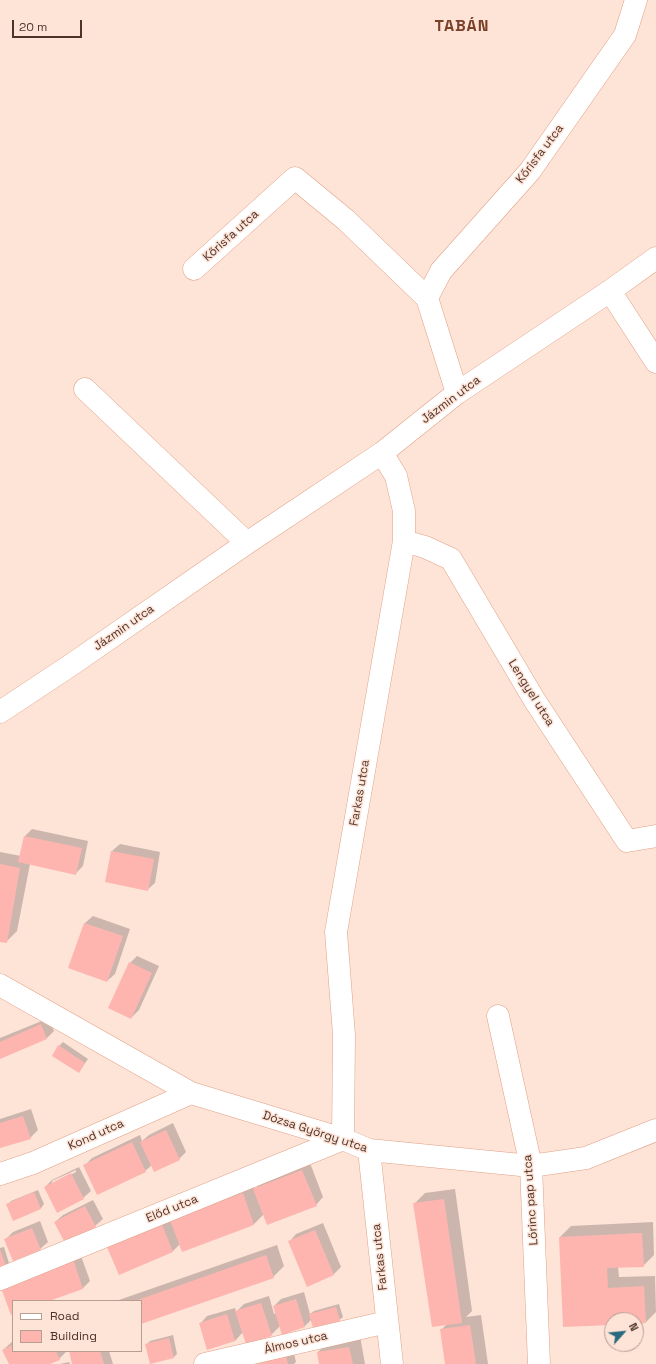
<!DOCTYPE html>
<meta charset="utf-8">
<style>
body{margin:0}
#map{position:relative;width:656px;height:1364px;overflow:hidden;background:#fee3d7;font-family:"Space Grotesk",sans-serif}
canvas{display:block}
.legend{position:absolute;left:12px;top:1300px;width:130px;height:52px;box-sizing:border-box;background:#fee3d7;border:1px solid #b89d91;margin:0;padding:5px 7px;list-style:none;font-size:12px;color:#4e3329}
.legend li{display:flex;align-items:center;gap:8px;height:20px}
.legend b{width:20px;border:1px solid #b89d91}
.north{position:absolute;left:604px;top:1312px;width:40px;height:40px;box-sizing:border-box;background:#fee3d7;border:1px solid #b89d91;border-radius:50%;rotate:63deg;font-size:11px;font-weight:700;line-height:16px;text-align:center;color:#4e3329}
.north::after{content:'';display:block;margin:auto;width:14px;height:18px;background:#29697e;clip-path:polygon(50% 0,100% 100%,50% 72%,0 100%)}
.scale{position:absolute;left:12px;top:20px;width:70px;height:18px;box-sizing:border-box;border:2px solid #4e3329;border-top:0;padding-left:5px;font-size:12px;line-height:14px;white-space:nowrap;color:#4e3329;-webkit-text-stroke:3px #fee3d7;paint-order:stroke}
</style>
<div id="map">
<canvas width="656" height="1364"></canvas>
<ul class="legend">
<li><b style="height:5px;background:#fff"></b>Road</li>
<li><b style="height:11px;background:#feb5b0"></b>Building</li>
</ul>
<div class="north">N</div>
<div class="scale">20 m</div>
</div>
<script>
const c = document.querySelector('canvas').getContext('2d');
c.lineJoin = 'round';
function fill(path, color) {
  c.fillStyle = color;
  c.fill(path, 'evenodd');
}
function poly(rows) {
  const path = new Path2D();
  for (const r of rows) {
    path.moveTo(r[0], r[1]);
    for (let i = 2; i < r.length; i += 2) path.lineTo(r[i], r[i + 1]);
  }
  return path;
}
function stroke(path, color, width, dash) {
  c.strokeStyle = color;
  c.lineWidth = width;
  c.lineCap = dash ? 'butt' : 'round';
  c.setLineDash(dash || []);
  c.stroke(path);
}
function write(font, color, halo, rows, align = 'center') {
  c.font = font + ' "Space Grotesk",sans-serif';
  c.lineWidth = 3;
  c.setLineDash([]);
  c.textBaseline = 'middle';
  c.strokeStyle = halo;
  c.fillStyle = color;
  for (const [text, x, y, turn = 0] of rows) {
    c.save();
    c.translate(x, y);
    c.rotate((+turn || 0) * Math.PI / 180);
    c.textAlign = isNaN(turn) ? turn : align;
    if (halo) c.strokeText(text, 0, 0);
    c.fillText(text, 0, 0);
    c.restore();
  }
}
fill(poly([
 [32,829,88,841,83,866,75,874,30,864,17,931,6,942,0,941,0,852,21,856,25,836],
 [120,844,160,852,155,883,147,890,112,851],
 [93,916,130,929,115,974,107,981,70,968,85,923],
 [137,956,159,966,139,1010,131,1018,130,963],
 [49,1018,54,1031,47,1038,0,1058,0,1038],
 [63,1042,88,1059,79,1072,59,1046],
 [31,1109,38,1130,30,1138,0,1147,0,1119],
 [173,1123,186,1152,179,1159,152,1165,145,1171,85,1165,92,1158,140,1135,142,1141,149,1135],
 [310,1163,323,1197,316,1205,264,1214,254,1224,183,1251,180,1244,173,1251,107,1245,253,1183,255,1189,262,1182],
 [79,1167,91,1191,83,1198,45,1187,52,1180],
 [76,1170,76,1172,52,1184,52,1181],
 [455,1189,472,1311,466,1317,481,1315,488,1364,446,1364,441,1330,447,1324,414,1204,425,1193],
 [38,1190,44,1204,41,1208,14,1219,8,1205,11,1201],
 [93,1200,103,1219,95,1226,55,1222,63,1215],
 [40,1221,48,1242,40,1249,6,1239,13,1232],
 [653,1222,654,1255,643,1266,618,1267,619,1277,655,1276,656,1312,646,1322,636,1323,636,1320,612,1320,612,1324,564,1326,560,1237,571,1226],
 [323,1223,341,1267,334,1274,307,1285,289,1242,296,1234],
 [277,1245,284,1266,273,1277,141,1323,141,1301,116,1301],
 [4,1247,9,1263,5,1267,0,1268,0,1248],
 [80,1253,90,1281,83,1288,46,1301,13,1301,13,1313,2,1285],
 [304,1292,310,1314,314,1311,339,1304,343,1317,339,1320,311,1320,305,1326,280,1326,271,1335,243,1332,235,1341,200,1324,207,1316,235,1308,236,1312,244,1304,269,1296,274,1314,276,1313,274,1306,281,1299],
 [173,1335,177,1354,174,1357,151,1363,147,1344,150,1341],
 [360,1336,365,1364,320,1364,318,1352,329,1341],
 [13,1341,13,1351,67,1351,59,1359,47,1364,10,1364,3,1350],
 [292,1345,296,1362,294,1364,217,1364],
 [70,1351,109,1351,113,1364,73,1364],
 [69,1362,70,1364,60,1364]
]), '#0003');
fill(poly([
 [24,836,82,848,76,875,18,862],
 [111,851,154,859,148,891,105,882],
 [0,864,20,868,7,943,0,942],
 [84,923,123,936,107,982,68,968],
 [129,962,152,973,131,1019,108,1008],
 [41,1024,47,1039,0,1059,0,1042],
 [58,1045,85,1063,79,1073,52,1056],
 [23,1116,31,1139,0,1148,0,1123],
 [166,1130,180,1160,154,1172,140,1142],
 [132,1142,146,1172,97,1195,83,1165],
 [302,1170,317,1206,267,1225,253,1189],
 [71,1173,84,1199,57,1213,44,1187],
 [34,1192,41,1209,13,1221,6,1204],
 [243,1193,254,1225,182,1252,170,1220],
 [444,1199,462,1323,432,1327,413,1203],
 [85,1206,96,1227,65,1243,54,1222],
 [161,1222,173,1252,119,1275,106,1245],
 [32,1228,41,1250,13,1261,4,1239],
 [315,1230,334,1275,307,1287,288,1241],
 [642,1233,644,1267,607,1268,608,1288,644,1286,646,1323,636,1324,636,1320,612,1320,612,1325,563,1327,559,1237],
 [0,1249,6,1267,0,1269],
 [266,1255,274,1278,141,1324,141,1301,135,1301],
 [73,1259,83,1289,49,1301,13,1301,13,1314,11,1315,0,1285],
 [296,1299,305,1327,282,1335,273,1306],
 [261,1303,272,1336,246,1344,235,1311],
 [336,1307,340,1321,313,1328,309,1314],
 [227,1314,235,1341,207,1350,199,1323],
 [470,1325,476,1364,445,1364,440,1329],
 [169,1338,174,1358,150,1364,145,1344],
 [13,1345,13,1351,56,1351,60,1360,50,1364,9,1364,2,1350],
 [349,1347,353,1364,319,1364,317,1352],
 [69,1351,100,1351,104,1364,72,1364],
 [285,1352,288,1364,238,1364]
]), '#feb5b0');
const minor = poly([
 [194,269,295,178,346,220,427,298],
 [610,291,656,362],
 [85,389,247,543],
 [457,393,427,298,441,271,530,171,625,35,636,0],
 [404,541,425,547,451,559,535,701,627,841,656,836],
 [0,712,71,665,247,543,382,453,457,393,610,291,656,258],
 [0,985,191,1093,343,1139,369,1150,531,1166,586,1158,656,1130],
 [498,1016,531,1166,539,1364],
 [369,1150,392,1364],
 [0,1174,33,1163,191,1093],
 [0,1279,343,1139,344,1035,336,932,404,541,404,511,396,476,382,453],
 [205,1364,387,1322]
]);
stroke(minor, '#e1a186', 23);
stroke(minor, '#fff', 22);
write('12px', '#4e3329', '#fee3d7', [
 ["Kőrisfa utca",540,154,-53],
 ["Kőrisfa utca",231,236,-42],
 ["Jázmin utca",451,400,-37],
 ["Jázmin utca",124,628,-35],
 ["Lengyel utca",531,693,58],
 ["Farkas utca",360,793,-80],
 ["Dózsa György utca",315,1132,18],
 ["Kond utca",96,1135,-24],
 ["Lőrinc pap utca",531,1200,-94],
 ["Előd utca",172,1209,-22],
 ["Farkas utca",380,1257,-96],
 ["Álmos utca",296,1343,-13]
]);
c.letterSpacing = '1px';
write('bold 16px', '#794129', '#fee3d7', [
 ["TABÁN",462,27]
]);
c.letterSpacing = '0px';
</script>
